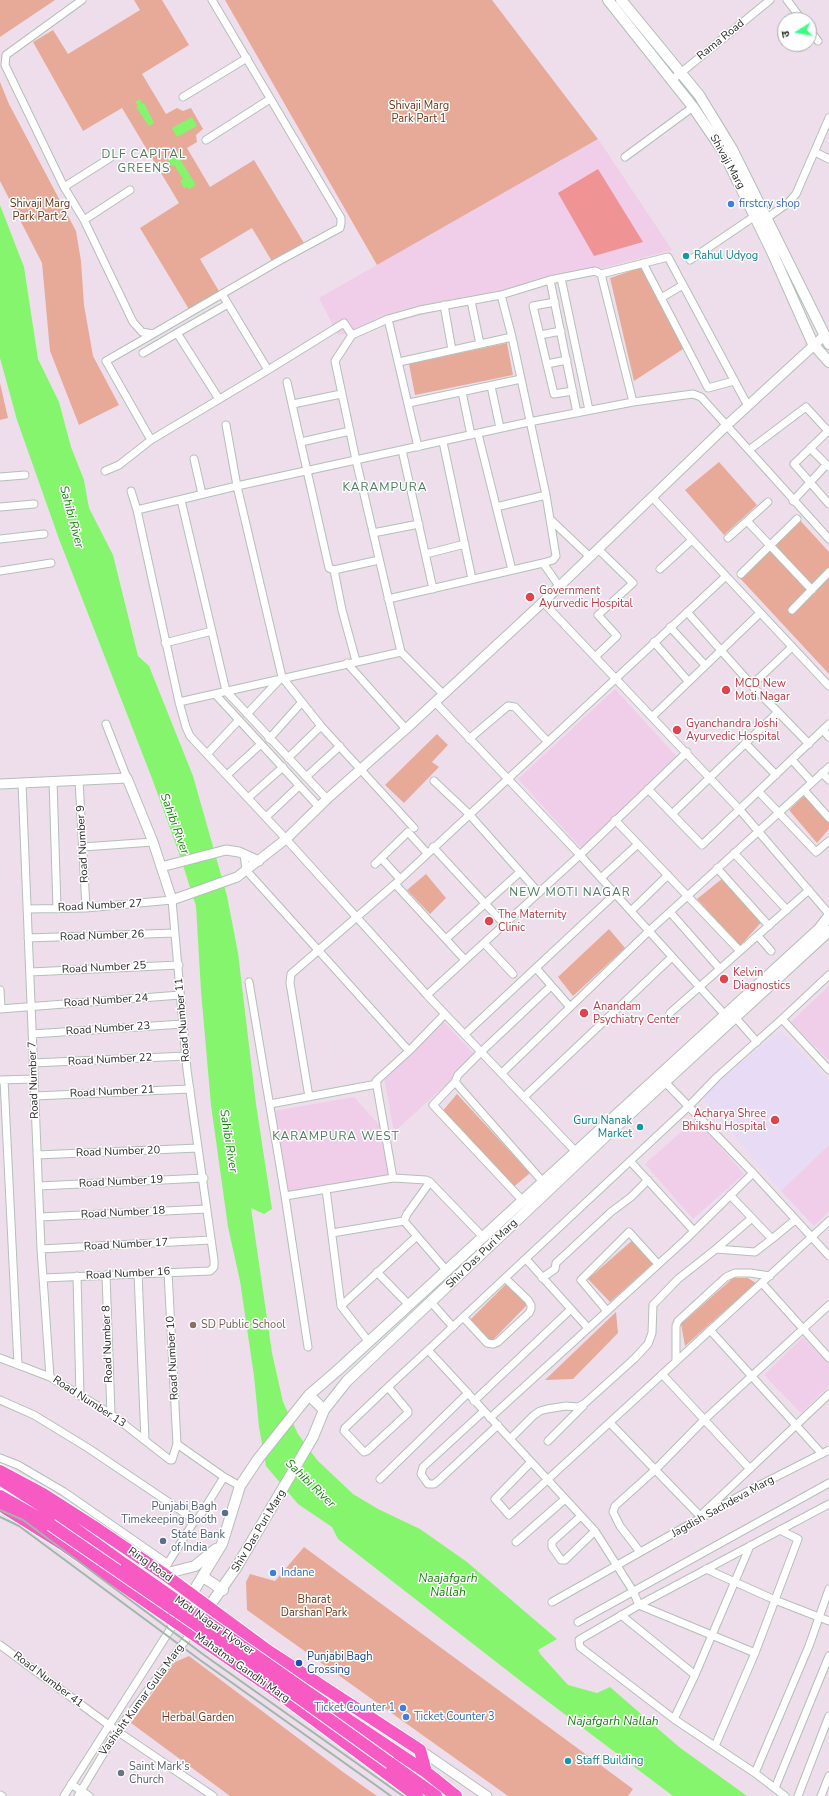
<!DOCTYPE html>
<meta charset="utf-8">
<style>
body{margin:0}
#map{position:relative;width:829px;height:1796px;overflow:hidden;background:#eedeec;font-family:"Nunito Sans","Noto Sans Devanagari",sans-serif}
canvas{display:block}
.north{position:absolute;left:777px;top:12px;width:40px;height:40px;box-sizing:border-box;background:#fff;border:1px solid #ababab;border-radius:50%;rotate:259deg;font-size:11px;font-weight:700;line-height:16px;text-align:center;color:#2c2c2c}
.north::after{content:'';display:block;margin:auto;width:14px;height:18px;background:#3aff85;clip-path:polygon(50% 0,100% 100%,50% 72%,0 100%)}
</style>
<div id="map">
<canvas width="829" height="1796"></canvas>
<div class="north">उ</div>
</div>
<script>
const c = document.querySelector('canvas').getContext('2d');
c.lineJoin = 'round';
function fill(path, color) {
  c.fillStyle = color;
  c.fill(path, 'evenodd');
}
function poly(rows) {
  const path = new Path2D();
  for (const r of rows) {
    path.moveTo(r[0], r[1]);
    for (let i = 2; i < r.length; i += 2) path.lineTo(r[i], r[i + 1]);
  }
  return path;
}
function stroke(path, color, width, dash) {
  c.strokeStyle = color;
  c.lineWidth = width;
  c.lineCap = dash ? 'butt' : 'round';
  c.setLineDash(dash || []);
  c.stroke(path);
}
function write(font, color, halo, rows, align = 'center') {
  c.font = font + ' "Nunito Sans",sans-serif';
  c.lineWidth = 3;
  c.setLineDash([]);
  c.textBaseline = 'middle';
  c.strokeStyle = halo;
  c.fillStyle = color;
  for (const [text, x, y, turn = 0] of rows) {
    c.save();
    c.translate(x, y);
    c.rotate((+turn || 0) * Math.PI / 180);
    c.textAlign = isNaN(turn) ? turn : align;
    if (halo) c.strokeText(text, 0, 0);
    c.fillText(text, 0, 0);
    c.restore();
  }
}
fill(poly([
 [598,139,672,250,373,328,338,335,319,298],
 [615,689,679,759,582,849,518,779],
 [829,986,829,1061,791,1022],
 [443,1021,477,1057,394,1132,384,1078],
 [354,1097,380,1126,391,1175,281,1194,268,1112],
 [696,1119,744,1174,693,1219,645,1164],
 [829,1145,829,1211,814,1226,781,1191],
 [803,1337,829,1364,829,1386,801,1413,764,1375]
]), '#f0cde8');
fill(poly([
 [781,1031,829,1081,829,1145,781,1191,700,1095]
]), '#e8dbf5');
fill(poly([
 [0,0,55,0,0,37],
 [134,0,162,0,189,45,142,74,166,114,177,108,183,111,191,108,203,129,196,135,197,142,187,148,210,187,254,160,304,243,273,263,252,228,200,259,220,293,190,311,140,228,179,203,122,108,83,131,33,42,53,30,68,54,140,10],
 [225,0,492,0,598,139,377,265],
 [0,82,9,104,76,231,81,261,84,305,93,356,119,405,79,425,50,351,42,263,0,181],
 [642,267,683,349,634,381,610,278],
 [507,343,513,375,415,395,409,364],
 [0,383,8,418,0,420],
 [719,462,757,505,724,535,685,490],
 [797,517,829,552,829,674,737,575],
 [437,734,448,745,432,762,439,767,404,803,385,785],
 [809,791,829,813,829,829,817,843,789,810],
 [426,874,446,898,430,914,407,890],
 [728,874,765,918,740,946,697,899],
 [609,929,625,948,573,996,558,977],
 [457,1094,530,1173,510,1190,440,1114],
 [635,1238,658,1259,610,1302,588,1279],
 [733,1278,748,1278,756,1283,685,1346,681,1324],
 [507,1283,528,1304,491,1342,470,1320],
 [616,1312,618,1333,573,1379,545,1380],
 [304,1547,633,1789,628,1796,508,1796,247,1610,246,1582,250,1574,275,1581],
 [189,1656,343,1772,377,1796,230,1796,131,1723,175,1662]
]), '#e7aa98');
fill(poly([
 [598,169,643,242,594,256,558,193]
]), '#ef9394');
fill(poly([
 [140,99,142,104,144,103,154,123,149,126,136,107,138,106,135,102],
 [192,117,197,126,177,137,172,128],
 [177,154,196,185,189,189,187,187,184,188,180,181,183,179,174,165,171,166,168,160],
 [0,205,24,267,38,359,59,402,71,447,84,480,89,508,113,555,138,656,149,666,193,776,227,896,238,953,256,1104,272,1209,264,1214,251,1208,272,1353,283,1402,298,1434,317,1460,353,1494,378,1509,420,1529,467,1562,557,1639,538,1650,541,1655,568,1685,597,1693,610,1687,679,1747,747,1796,673,1796,522,1682,338,1539,332,1527,298,1504,266,1466,259,1427,254,1376,240,1281,228,1227,211,1105,201,991,196,906,180,856,153,781,59,539,17,420,0,358]
]), '#84f56d');
const minor = poly([
 [82,0,6,55,5,65,64,187,84,220,133,322,142,332,153,334,277,262,325,236,340,228,341,223,341,218,212,0],
 [787,0,802,20],
 [809,29,818,41],
 [672,80,770,0],
 [183,97,247,58],
 [206,140,270,99],
 [815,152,829,159],
 [625,157,693,107],
 [64,187,110,158],
 [767,218,788,203,796,194,829,118],
 [84,220,130,190],
 [690,260,755,216],
 [643,263,708,388,734,381],
 [601,274,668,257,748,406],
 [561,278,589,410],
 [550,280,595,271,601,274,633,402],
 [222,294,268,370,344,323,352,335],
 [661,298,683,285],
 [471,301,480,344],
 [555,302,533,306,554,394,573,391],
 [444,305,452,350],
 [388,319,418,447],
 [540,335,561,331],
 [143,353,177,333],
 [399,362,512,337],
 [547,364,567,360],
 [287,382,329,568,334,570,379,560],
 [491,386,500,428],
 [462,392,471,435],
 [219,399,177,333,228,304],
 [409,403,521,379],
 [293,404,341,394],
 [226,425,237,486,282,677,321,726,414,828],
 [829,430,794,464,829,504],
 [478,434,512,570],
 [151,440,106,361,153,334],
 [301,442,350,431],
 [443,442,472,579],
 [810,448,829,467],
 [402,450,433,589],
 [749,450,806,407,828,431],
 [194,459,202,494],
 [105,471,119,465,151,440,268,370],
 [0,477,25,475],
 [131,491,137,510,179,702,186,727,190,736,286,839,427,995,576,1152],
 [652,497,829,686],
 [181,500,226,691,327,799],
 [793,501,826,465],
 [0,507,34,504],
 [496,507,546,495],
 [137,510,237,486,529,422,633,402,693,394,701,397,829,539],
 [550,519,590,557],
 [747,521,812,590],
 [373,533,419,524],
 [728,538,768,502],
 [0,539,44,534],
 [426,554,465,544],
 [543,563,559,586],
 [660,569,692,540],
 [334,570,342,610,356,661],
 [0,571,51,563],
 [741,574,797,519],
 [388,599,543,563,553,560,556,556,546,495,512,337,501,295],
 [543,602,740,810,829,914],
 [792,610,829,572],
 [687,612,750,683,755,682,792,647],
 [670,627,705,665],
 [654,642,688,681],
 [165,643,212,631],
 [595,657,617,636,598,615,633,583,598,549],
 [347,663,406,729],
 [749,683,778,712],
 [215,694,319,807],
 [443,694,401,652,356,460,335,361,352,335,388,319,420,310,501,295,550,280,577,413],
 [179,702,401,652],
 [435,702,580,855,725,1015],
 [247,714,281,678],
 [652,717,760,613],
 [106,724,127,778],
 [823,730,829,737],
 [269,739,302,702],
 [469,739,508,706,515,707,547,741],
 [745,743,776,775],
 [207,754,239,720],
 [288,758,321,726],
 [792,760,812,782],
 [822,773,829,780],
 [227,775,261,744],
 [306,777,340,746],
 [79,780,86,908],
 [53,781,57,909],
 [434,781,469,814,539,893],
 [22,783,41,1249,50,1377],
 [648,789,702,845,829,724],
 [804,790,829,818],
 [759,792,816,852,829,841],
 [248,798,283,767],
 [672,814,778,712,809,744],
 [266,817,299,786],
 [615,820,740,951],
 [83,847,153,842],
 [433,847,504,924],
 [734,853,787,910],
 [244,854,246,870,409,1051,445,1014],
 [381,858,400,879],
 [375,864,408,832,427,853],
 [717,868,769,926],
 [601,878,638,844],
 [395,884,465,960],
 [27,909,86,908,172,900,187,1070,214,1260,214,1267,210,1271,43,1278],
 [631,911,668,875],
 [670,912,720,969],
 [758,936,771,951],
 [28,938,175,933],
 [446,939,520,872],
 [484,943,513,974],
 [536,968,570,1007],
 [30,972,179,965],
 [829,975,782,1019,829,1070],
 [249,982,285,1196,308,1347],
 [0,990,1,1009],
 [427,995,580,855,687,752],
 [0,1009,180,995],
 [670,1013,809,890],
 [735,1017,757,1042],
 [32,1034,183,1024],
 [465,1034,615,894],
 [33,1063,186,1056],
 [502,1073,649,931,829,767],
 [0,1080,34,1079],
 [4,1080,18,1365],
 [455,1082,433,1105,523,1201],
 [665,1082,753,1173,829,1256],
 [35,1096,190,1089],
 [309,1097,290,983,291,974,395,884,725,577],
 [524,1097,672,957],
 [270,1104,377,1084],
 [37,1155,198,1148],
 [630,1161,694,1231],
 [393,1178,376,1081,409,1051],
 [543,1182,455,1082,458,1075,481,1052,551,986],
 [39,1186,204,1178],
 [326,1189,341,1306,369,1342],
 [730,1195,752,1218],
 [285,1196,393,1178,426,1180,430,1182,483,1237],
 [40,1217,207,1209],
 [404,1221,447,1271],
 [404,1221,407,1214,430,1182],
 [332,1233,404,1221],
 [772,1239,752,1218,716,1249,755,1252,772,1239,790,1224,796,1220],
 [41,1249,211,1240],
 [526,1259,588,1328],
 [377,1272,409,1305],
 [138,1273,145,1440],
 [106,1275,111,1414],
 [77,1276,80,1396],
 [542,1278,555,1269,556,1263,611,1212,631,1197,648,1180],
 [762,1283,829,1358],
 [431,1302,453,1327],
 [341,1306,417,1236],
 [607,1311,581,1280,629,1232,658,1264],
 [463,1317,487,1343,493,1344,498,1342,529,1313,531,1309,531,1305,528,1300,505,1278],
 [710,1330,822,1454],
 [0,1358,50,1377,111,1414,170,1460,172,1460,177,1444,168,1272],
 [676,1361,676,1326,678,1321,726,1277,735,1273,750,1273,770,1276],
 [662,1374,750,1469],
 [388,1387,408,1411,408,1413,367,1451,364,1452,344,1431,345,1428,388,1387,428,1350],
 [0,1400,34,1415,88,1448,195,1520],
 [474,1401,571,1309],
 [484,1411,423,1467,421,1474,428,1484,434,1484,439,1480,498,1425],
 [490,1418,685,1240,753,1173],
 [610,1423,700,1516],
 [510,1439,534,1415,540,1411,547,1409,566,1406,578,1407,584,1404,634,1359,648,1344,652,1333,653,1305,678,1279,716,1249],
 [548,1441,583,1406],
 [177,1444,224,1477,240,1486],
 [0,1458,18,1465,64,1492,168,1564],
 [531,1462,495,1499,509,1515,829,1221],
 [380,1479,468,1393],
 [581,1516,552,1542,552,1547,561,1560,565,1560,595,1531],
 [700,1516,829,1394],
 [516,1542,565,1499],
 [640,1552,620,1526,613,1512,615,1506,655,1470,704,1420,829,1305],
 [165,1568,195,1520,198,1519,224,1477],
 [706,1569,775,1600,829,1621],
 [552,1602,752,1489,829,1450],
 [621,1615,695,1675],
 [578,1622,829,1483],
 [0,1645,117,1731,213,1796],
 [755,1653,639,1605,829,1504],
 [674,1719,695,1675,750,1546],
 [715,1746,755,1653,798,1539,780,1530],
 [755,1773,674,1719,580,1647,579,1640,639,1605,633,1591,595,1531,428,1350,689,1106,717,1077,782,1019],
 [71,1784,89,1796],
 [775,1788,829,1656],
 [0,1795,2,1796],
 [64,1796,175,1622],
 [78,1796,117,1731,191,1633],
 [785,1796,755,1773,809,1646,829,1589],
 [798,1796,829,1716],
 [821,1796,829,1776]
]);
const tertiary = poly([
 [0,784,127,778,153,842,172,900,237,877,286,839,327,799,406,729,543,602,727,425,824,336],
 [161,867,226,850,239,852,259,861],
 [420,1750,487,1796]
]);
const secondary = poly([
 [608,0,693,107,723,151,773,254,813,344,829,362],
 [621,0,699,95,732,149,829,344],
 [309,1395,324,1410],
 [164,1574,195,1566,216,1549],
 [203,1577,223,1590],
 [181,1612,222,1544,240,1486,258,1459,309,1395,338,1370,819,929,829,916],
 [197,1624,236,1568,313,1437,324,1410,347,1381,608,1134,829,931]
]);
const primary = poly([
 [0,1471,43,1494,93,1526,164,1574,267,1650,420,1750,426,1772,456,1796],
 [3,1481,56,1515,127,1566],
 [0,1496,51,1525],
 [0,1505,64,1545,270,1687,417,1796],
 [323,1703,426,1772],
 [390,1763,436,1796]
]);
stroke(minor, '#b2c0b7', 9);
stroke(tertiary, '#b2c0b7', 11);
stroke(secondary, '#b2c0b7', 12);
stroke(primary, '#fff', 14);
stroke(minor, '#fff', 7);
stroke(tertiary, '#fff', 9);
stroke(secondary, '#fff', 10);
stroke(primary, '#f75ac3', 12);
stroke(poly([
 [0,1510,23,1520,204,1655,403,1796],
 [0,1517,19,1526,200,1660,391,1796]
]), '#a0b7aa', 2);
const primaryBridge = poly([
 [51,1525,223,1643,390,1763],
 [127,1566,323,1703]
]);
stroke(primaryBridge, '#fff', 14, []);
stroke(primaryBridge, '#f75ac3', 12);
for (const [x, y, r, color] of [
 [731,204,4,"#3f7fe0"],
 [686,256,4,"#0f9aa8"],
 [530,597,5,"#e0444e"],
 [726,690,5,"#e0444e"],
 [677,730,5,"#e0444e"],
 [489,921,5,"#e0444e"],
 [724,979,5,"#e0444e"],
 [584,1013,5,"#e0444e"],
 [775,1120,5,"#e0444e"],
 [640,1127,4,"#0f9aa8"],
 [193,1325,4,"#8d6e63"],
 [225,1513,4,"#5c6f8a"],
 [163,1541,4,"#5c6f8a"],
 [273,1573,4,"#3f7fe0"],
 [299,1663,4,"#1a4fb4"],
 [403,1708,4,"#3f7fe0"],
 [406,1717,4,"#3f7fe0"],
 [568,1761,4,"#0f9aa8"],
 [121,1773,4,"#6b7280"]
]) {
  const dot = new Path2D();
  dot.arc(x, y, r, 0, 2 * Math.PI);
  c.fillStyle = color;
  c.fill(dot);
  stroke(dot, '#fff', 1.5);
}
write('11px', '#2c2c2c', '#fff', [
 ["Rama Road",721,40,-39],
 ["Shivaji Marg",727,162,61],
 ["Road Number 9",83,844,-93],
 ["Road Number 27",100,906,-3],
 ["Road Number 26",102,936,-2],
 ["Road Number 25",104,968,-3],
 ["Road Number 24",106,1001,-4],
 ["Road Number 11",183,1020,-95],
 ["Road Number 23",108,1029,-4],
 ["Road Number 22",110,1060,-3],
 ["Road Number 7",34,1080,-92],
 ["Road Number 21",112,1092,-3],
 ["Road Number 20",118,1152,-2],
 ["Road Number 19",121,1182,-3],
 ["Road Number 18",123,1213,-3],
 ["Road Number 17",126,1245,-3],
 ["Shiv Das Puri Marg",482,1254,-44],
 ["Road Number 16",128,1274,-3],
 ["Road Number 8",108,1344,-92],
 ["Road Number 10",173,1358,-93],
 ["Road Number 13",89,1402,33],
 ["Jagdish Sachdeva Marg",723,1507,-29],
 ["Shiv Das Puri Marg",259,1531,-59],
 ["Ring Road",150,1565,35],
 ["Moti Nagar Flyover",214,1626,35],
 ["Mahatma Gandhi Marg",242,1668,35],
 ["Road Number 41",48,1680,37],
 ["Vashisht Kumar Gulla Marg",142,1700,-54]
]);
write('11px', '#6e3617', '#fff', [
 ["Shivaji Marg",419,106],
 ["Park Part 1",419,119],
 ["Shivaji Marg",40,204],
 ["Park Part 2",40,217],
 ["Bharat",314,1600],
 ["Darshan Park",314,1613],
 ["Herbal Garden",198,1718]
]);
write('11px', '#366cbe', '#fff', [
 ["firstcry shop",739,204],
 ["Indane",281,1573],
 ["Ticket Counter 1",395,1708,"right"],
 ["Ticket Counter 3",414,1717]
], 'left');
write('11px', '#0d838f', '#fff', [
 ["Rahul Udyog",694,256],
 ["Guru Nanak",632,1121,"right"],
 ["Market",632,1134,"right"],
 ["Staff Building",576,1761]
], 'left');
write('11px', '#be3a42', '#fff', [
 ["Government",539,591],
 ["Ayurvedic Hospital",539,604],
 ["MCD New",735,684],
 ["Moti Nagar",735,697],
 ["Gyanchandra Joshi",686,724],
 ["Ayurvedic Hospital",686,737],
 ["The Maternity",498,915],
 ["Clinic",498,928],
 ["Kelvin",733,973],
 ["Diagnostics",733,986],
 ["Anandam",593,1007],
 ["Psychiatry Center",593,1020],
 ["Acharya Shree",766,1114,"right"],
 ["Bhikshu Hospital",766,1127,"right"]
], 'left');
write('11px', '#785e54', '#fff', [
 ["SD Public School",201,1325]
], 'left');
write('11px', '#4e5e75', '#fff', [
 ["Punjabi Bagh",217,1507],
 ["Timekeeping Booth",217,1520],
 ["State Bank",171,1535,"left"],
 ["of India",171,1548,"left"]
], 'right');
write('11px', '#164399', '#fff', [
 ["Punjabi Bagh",307,1657],
 ["Crossing",307,1670]
], 'left');
write('11px', '#5b616d', '#fff', [
 ["Saint Mark's",129,1767],
 ["Church",129,1780]
], 'left');
c.letterSpacing = '1px';
write('12px', '#4a7f5e', '#fff', [
 ["DLF CAPITAL",144,155],
 ["GREENS",144,169],
 ["KARAMPURA",385,488],
 ["NEW MOTI NAGAR",570,893],
 ["KARAMPURA WEST",336,1137]
]);
c.letterSpacing = '0px';
write('italic 12px', '#148709', '#fff', [
 ["Sahibi River",71,517,75],
 ["Sahibi River",174,824,70],
 ["Sahibi River",228,1141,81],
 ["Sahibi River",310,1484,44],
 ["Naajafgarh",448,1579],
 ["Nallah",448,1593],
 ["Najafgarh Nallah",613,1722]
]);
</script>
